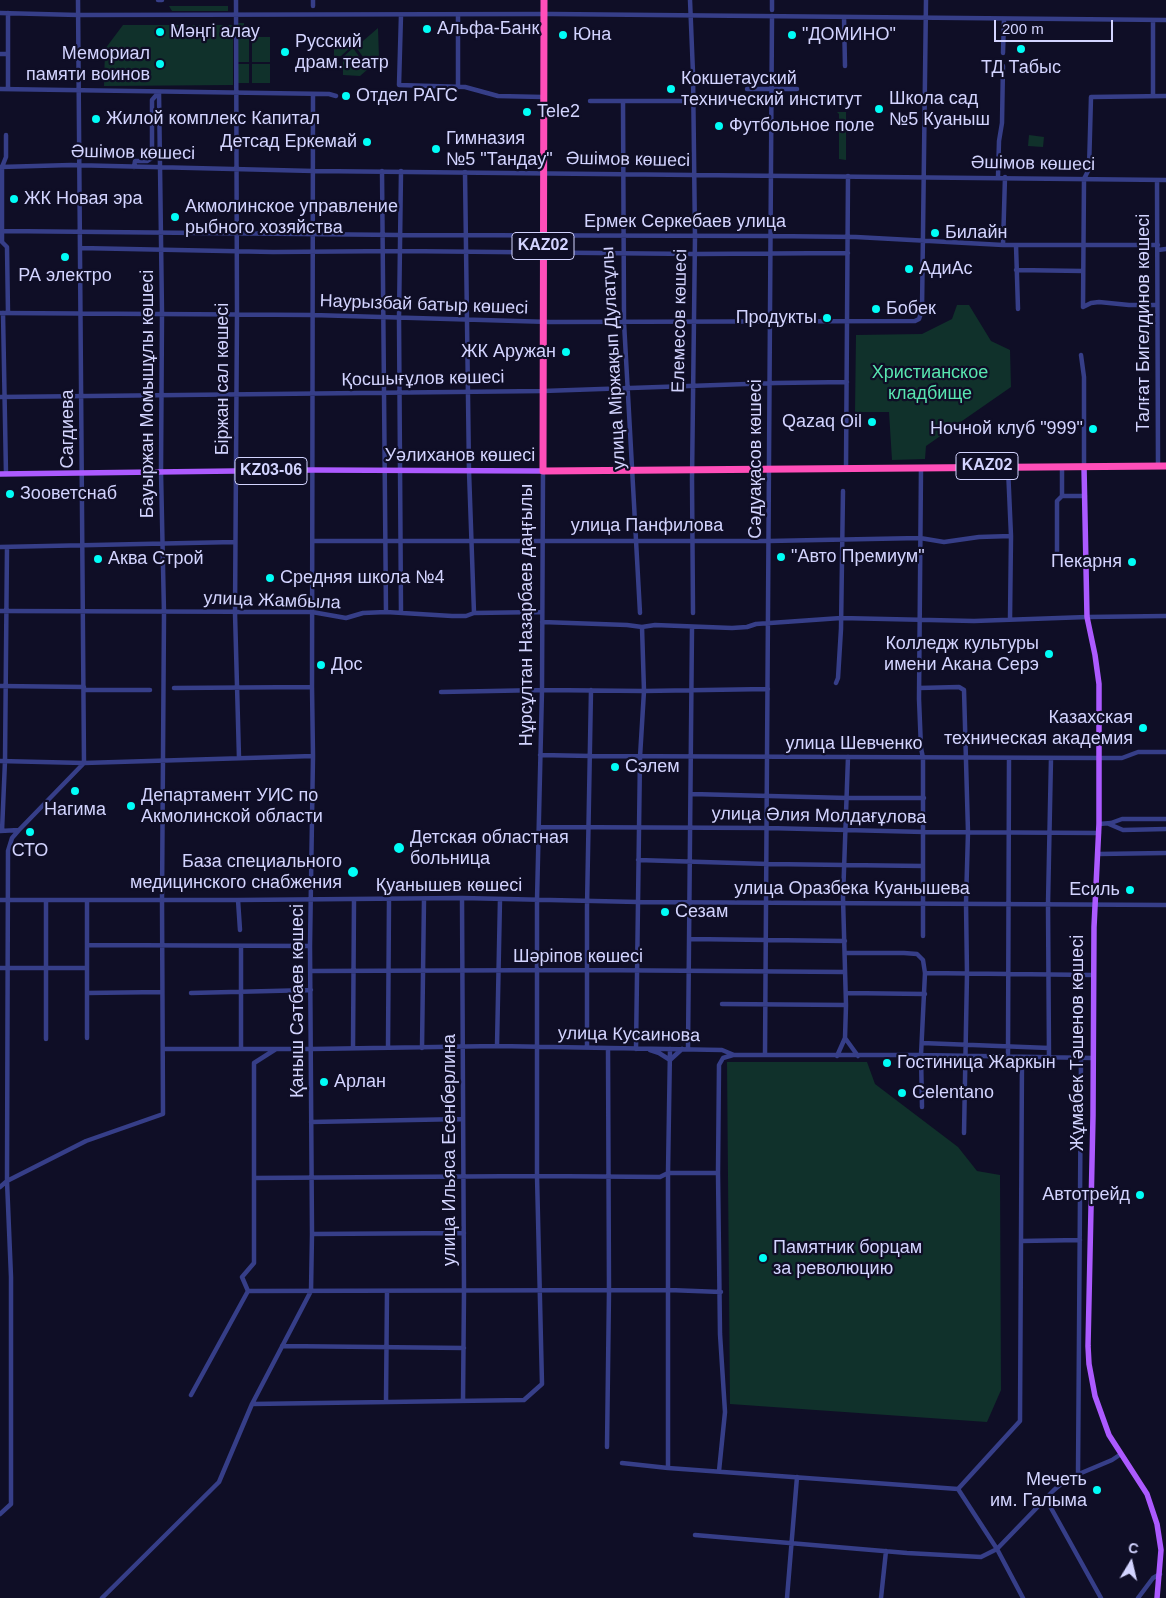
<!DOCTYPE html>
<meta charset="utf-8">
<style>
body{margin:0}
#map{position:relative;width:1166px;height:1598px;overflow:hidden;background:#0f0e26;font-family:Arial,sans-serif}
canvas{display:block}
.north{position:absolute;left:1106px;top:1538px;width:50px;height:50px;-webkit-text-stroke:4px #0f0e26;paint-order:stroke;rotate:9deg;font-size:14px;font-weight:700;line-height:20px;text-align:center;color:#d3d4ff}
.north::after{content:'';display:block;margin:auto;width:18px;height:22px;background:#d3d4ff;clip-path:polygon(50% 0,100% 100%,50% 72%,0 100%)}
.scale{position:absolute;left:994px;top:20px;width:119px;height:22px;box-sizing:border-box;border:2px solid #d3d4ff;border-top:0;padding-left:6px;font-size:15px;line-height:18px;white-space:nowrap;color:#d3d4ff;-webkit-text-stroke:4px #0f0e26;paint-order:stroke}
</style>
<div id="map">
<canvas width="1166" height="1598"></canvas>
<div class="north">С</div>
<div class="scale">200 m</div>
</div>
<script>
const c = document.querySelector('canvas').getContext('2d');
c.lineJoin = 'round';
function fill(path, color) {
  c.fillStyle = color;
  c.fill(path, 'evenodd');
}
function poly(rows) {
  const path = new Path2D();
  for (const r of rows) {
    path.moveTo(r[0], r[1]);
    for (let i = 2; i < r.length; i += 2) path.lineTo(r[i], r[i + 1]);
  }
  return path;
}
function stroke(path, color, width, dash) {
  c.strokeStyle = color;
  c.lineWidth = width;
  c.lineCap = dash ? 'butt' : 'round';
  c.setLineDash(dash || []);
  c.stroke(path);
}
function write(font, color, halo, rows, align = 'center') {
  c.font = font + ' Arial,sans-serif';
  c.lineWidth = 4.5;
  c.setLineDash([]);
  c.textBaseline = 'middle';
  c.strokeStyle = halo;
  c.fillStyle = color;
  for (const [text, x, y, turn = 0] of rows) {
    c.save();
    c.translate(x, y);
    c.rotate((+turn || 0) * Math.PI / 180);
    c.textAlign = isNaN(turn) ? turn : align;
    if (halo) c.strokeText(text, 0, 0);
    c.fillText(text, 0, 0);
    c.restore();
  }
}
fill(poly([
 [169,6,228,6,228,11,172,11],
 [238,23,244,23,244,34,246,37,249,37,249,62,238,62],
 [123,25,233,25,233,85,104,86,105,49],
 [378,28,379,58,370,67,356,47],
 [252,37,270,37,270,62,252,62],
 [334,38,347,38,352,46,341,56,334,57],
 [353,48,368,69,360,76,343,75,343,57],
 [238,64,249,64,249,83,238,83],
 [252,64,270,64,270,83,252,83],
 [837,112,846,112,846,160,839,159,839,114],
 [1029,135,1044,137,1043,147,1028,146],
 [957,305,969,305,991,341,1010,350,1011,387,926,446,925,459,892,460,889,412,855,412,856,335,922,334,952,319],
 [727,1062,867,1062,875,1084,958,1147,977,1171,1000,1175,1001,1390,987,1422,730,1404]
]), '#10312b');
stroke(poly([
 [158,0,162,0],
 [236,0,237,314,235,613,239,758],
 [313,0,313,6],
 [690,0,693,73,695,237,692,479,693,613],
 [772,10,772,0],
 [0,13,78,15,552,14,1166,20],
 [401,15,399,85,465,87,498,96,543,97],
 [458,15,458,87],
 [844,17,845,66],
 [1153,20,1153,96],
 [1003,53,1004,19],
 [0,54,8,54],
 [0,89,329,94,336,96],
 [8,89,8,13],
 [747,89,797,89],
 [590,101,693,101],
 [623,101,624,322,640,613],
 [6,135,6,157,2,167,2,242,7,247,8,313],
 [0,167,71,165,314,171,1166,180],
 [134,167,135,161,147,161,152,158,152,100,159,92],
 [382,171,386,612],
 [465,172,469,471,474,613],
 [998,177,999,141,1002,123,1003,66],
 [1157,180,1158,466],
 [2,231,399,235,771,236,856,237,1003,245,1158,245],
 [1003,245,1005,177],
 [1016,245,1018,309],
 [80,248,273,252,399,251,695,254,848,253],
 [1158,250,1166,249],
 [1016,270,1083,271],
 [1157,305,1129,305,1099,302,1091,303,1083,307,1084,179,1089,169,1091,97,1166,96],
 [0,313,313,315,550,322,915,321,919,319,922,310,926,0],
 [3,313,6,474],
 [1081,355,1084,377,1084,467],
 [0,397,543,391,776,383,847,382],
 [846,468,848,176],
 [921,468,919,699,921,748,923,758,923,936],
 [1008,468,1011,536,1010,619],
 [1062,496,1062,468],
 [313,541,769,541,920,538,944,542,979,537,1011,536],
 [0,547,235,542],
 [1057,552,1057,501,1062,496,1085,496],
 [0,611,312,612,346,618,363,613,386,612,452,616,466,616,474,613,542,612],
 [401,613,399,318,401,171],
 [542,622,627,625,642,627,655,625,732,628,747,627,756,624,841,618,974,621,1087,617,1166,616],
 [836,683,838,678,841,629,843,491],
 [0,686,84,687],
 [174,688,312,687],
 [919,688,959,687,964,690,968,832,966,903,967,974,964,1133],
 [84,690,150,690],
 [441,692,542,690,644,691,768,689],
 [540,755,591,756,1099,758,1122,758,1138,752,1166,752],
 [0,761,84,763,313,756],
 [692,794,847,798,924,798],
 [1099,824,1111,823,1122,819,1166,819],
 [1109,824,1123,830,1166,829],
 [539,827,768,828,924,832,1099,833],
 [0,831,19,830],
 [2,831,5,761,7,547],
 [1098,854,1166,853],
 [638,860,768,864,923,866],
 [462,898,464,1291,463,1401],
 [0,900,238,900,462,898,638,902,1166,905],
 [238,900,240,930],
 [46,901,46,1039],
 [87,901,87,1038],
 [689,939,845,941],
 [87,945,310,946],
 [241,947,241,1049],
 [845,953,904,953,917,954,923,960,925,973,921,1055,922,1107],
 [0,968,87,968],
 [311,971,587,970,845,972],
 [925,973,1093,975],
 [87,993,162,992],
 [191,993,311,990],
 [846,993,925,994],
 [722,1004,846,1005],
 [845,1038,858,1056],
 [922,1043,1049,1048],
 [497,1046,500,899],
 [587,1047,587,907,591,690],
 [353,1048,354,899],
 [388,1048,389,899],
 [422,1048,424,899],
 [163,1049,312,1049,497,1046,722,1050,734,1055,921,1055,1093,1058],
 [636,1049,640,757,644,691,642,627],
 [688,1049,692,627],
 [650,1050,659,1053,670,1060,682,1049],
 [765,1055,772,16],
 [837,1056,845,1038,846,1005,843,898,848,757],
 [1008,1057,1009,758],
 [1049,1057,1048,904,1051,758],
 [311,1122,463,1119],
 [254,1178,537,1176,660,1177,668,1173,718,1173],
 [0,1187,7,1181,86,1141,163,1114,162,900,164,613,161,472,162,313,159,92],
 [312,1234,464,1233],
 [1021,1241,1080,1240],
 [248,1291,669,1290,721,1292],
 [282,1346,464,1348],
 [191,1395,248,1291,242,1277,254,1263,254,1063,276,1049],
 [386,1402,387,1291],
 [252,1404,524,1400,542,1384,537,1176,537,900,542,690,543,471],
 [607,1447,609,1291,608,1048],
 [622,1463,668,1468,958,1489,1020,1421,1022,1057],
 [668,1468,668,1173,670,1049],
 [719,1471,725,1412,720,1334,718,1173,719,1065,723,1058,733,1055],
 [1078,1474,1081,1058],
 [958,1489,997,1549,1023,1598],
 [1046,1499,1101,1598],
 [0,1514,11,1504,11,1277,7,1181,8,851,12,838,19,830,84,763,78,0],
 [695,1535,907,1553,981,1557,997,1549,1054,1490,1067,1479,1112,1460,1121,1454],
 [102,1598,219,1482,252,1404,311,1291,312,1234,310,946,313,756,312,687,313,94],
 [787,1598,797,1477],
 [881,1598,886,1551],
 [1138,1598,1153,1578,1160,1574]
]), '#363e88', 4.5);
stroke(poly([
 [1084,467,1087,617,1095,655,1099,684,1099,824,1094,927,1093,1116,1088,1346,1089,1364,1095,1396,1109,1435,1147,1494,1157,1524,1161,1550,1157,1598],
 [0,474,313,470,543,471]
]), '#ac5aff', 5.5);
stroke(poly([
 [544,0,543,471,1166,466]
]), '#ff4eb9', 7);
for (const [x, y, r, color] of [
 [427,29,5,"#00fef7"],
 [160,32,5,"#00fef7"],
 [563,35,5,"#00fef7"],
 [792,35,5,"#00fef7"],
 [1021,49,5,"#00fef7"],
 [285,52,5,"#00fef7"],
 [160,64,5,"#00fef7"],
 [671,89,5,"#00fef7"],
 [346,96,5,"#00fef7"],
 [879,109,5,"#00fef7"],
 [527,112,5,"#00fef7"],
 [96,119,5,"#00fef7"],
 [719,126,5,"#00fef7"],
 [367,142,5,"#00fef7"],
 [436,149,5,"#00fef7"],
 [14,199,5,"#00fef7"],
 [175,217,5,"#00fef7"],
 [935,233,5,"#00fef7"],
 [65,257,5,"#00fef7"],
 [909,269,5,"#00fef7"],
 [876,309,5,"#00fef7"],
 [827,318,5,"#00fef7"],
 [566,352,5,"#00fef7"],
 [872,422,5,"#00fef7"],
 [1093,429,5,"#00fef7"],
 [10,494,5,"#00fef7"],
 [781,557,5,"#00fef7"],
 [98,559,5,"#00fef7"],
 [1132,562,5,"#00fef7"],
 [270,578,5,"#00fef7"],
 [1049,654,5,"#00fef7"],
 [321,665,5,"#00fef7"],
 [1143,728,5,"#00fef7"],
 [615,767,5,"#00fef7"],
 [75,791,5,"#00fef7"],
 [131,806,5,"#00fef7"],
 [30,832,5,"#00fef7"],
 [399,848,6,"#00fef7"],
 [353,872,6,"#00fef7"],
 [1130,890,5,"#00fef7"],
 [665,912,5,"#00fef7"],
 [887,1063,5,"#00fef7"],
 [324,1082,5,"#00fef7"],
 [902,1093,5,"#00fef7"],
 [1140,1195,5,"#00fef7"],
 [763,1258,5,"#00fef7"],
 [1097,1490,5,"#00fef7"]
]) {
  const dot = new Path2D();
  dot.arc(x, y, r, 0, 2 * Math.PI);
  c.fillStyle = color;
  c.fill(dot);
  stroke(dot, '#0f0e26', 2);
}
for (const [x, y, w] of [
 [543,246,62],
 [987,466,62],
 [271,471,72]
]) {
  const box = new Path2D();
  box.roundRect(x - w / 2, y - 13.5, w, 27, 4);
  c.fillStyle = '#0f0e26';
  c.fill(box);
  stroke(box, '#d3d4ff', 1);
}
write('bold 16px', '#d3d4ff', null, [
 ["KАZ02",543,246],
 ["KАZ02",987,466],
 ["KZ03-06",271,471]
]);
write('18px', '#d3d4ff', '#0f0e26', [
 ["Альфа-Банк",437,29],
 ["Мәңгі алау",170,32],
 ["Юна",573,35],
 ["\"ДОМИНО\"",802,35],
 ["Русский",295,42],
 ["драм.театр",295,63],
 ["Мемориал",150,54,"right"],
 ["памяти воинов",150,75,"right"],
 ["ТД Табыс",1021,68,"center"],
 ["Кокшетауский",681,79],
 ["технический институт",681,100],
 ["Отдел РАГС",356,96],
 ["Школа сад",889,99],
 ["№5 Куаныш",889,120],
 ["Tele2",537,112],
 ["Жилой комплекс Капитал",106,119],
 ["Футбольное поле",729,126],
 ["Гимназия",446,139],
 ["№5 \"Тандау\"",446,160],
 ["Детсад Еркемай",357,142,"right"],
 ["ЖК Новая эра",24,199],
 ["Акмолинское управление",185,207],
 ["рыбного хозяйства",185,228],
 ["Билайн",945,233],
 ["АдиАс",919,269],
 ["РА электро",65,276,"center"],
 ["Бобек",886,309],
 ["Продукты",817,318,"right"],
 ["ЖК Аружан",556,352,"right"],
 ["Qazaq Oil",862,422,"right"],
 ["Ночной клуб \"999\"",1083,429,"right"],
 ["Зооветснаб",20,494],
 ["\"Авто Премиум\"",791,557],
 ["Аква Строй",108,559],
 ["Пекарня",1122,562,"right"],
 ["Средняя школа №4",280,578],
 ["Колледж культуры",1039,644,"right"],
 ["имени Акана Серэ",1039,665,"right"],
 ["Дос",331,665],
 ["Казахская",1133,718,"right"],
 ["техническая академия",1133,739,"right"],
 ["Сэлем",625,767],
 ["Департамент УИС по",141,796],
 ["Акмолинской области",141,817],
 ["Нагима",75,810,"center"],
 ["Детская областная",410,838],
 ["больница",410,859],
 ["СТО",30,851,"center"],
 ["База специального",342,862,"right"],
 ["медицинского снабжения",342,883,"right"],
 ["Есиль",1120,890,"right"],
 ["Сезам",675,912],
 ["Гостиница Жаркын",897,1063],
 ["Арлан",334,1082],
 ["Celentano",912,1093],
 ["Автотрейд",1130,1195,"right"],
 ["Памятник борцам",773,1248],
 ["за революцию",773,1269],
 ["Мечеть",1087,1480,"right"],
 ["им. Галыма",1087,1501,"right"]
], 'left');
write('18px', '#d3d4ff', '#0f0e26', [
 ["Әшімов көшесі",133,153,1],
 ["Әшімов көшесі",628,160,1],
 ["Әшімов көшесі",1033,164,1],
 ["Ермек Серкебаев улица",685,222],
 ["Наурызбай батыр көшесі",424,305,2],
 ["Елемесов көшесі",680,321,-89],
 ["Талғат Бигелдинов көшесі",1144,323,-90],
 ["улица Міржақып Дулатұлы",614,358,-93],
 ["Біржан сал көшесі",223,379,-90],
 ["Қосшығұлов көшесі",423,379,-1],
 ["Бауыржан Момышұлы көшесі",148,394,-90],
 ["Сагдиева",68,429,-90],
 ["Уәлиханов көшесі",460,456],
 ["Сәдуақасов көшесі",756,459,-90],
 ["улица Панфилова",647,526],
 ["улица Жамбыла",272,601,2],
 ["Нұрсұлтан Назарбаев даңғылы",527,615,-90],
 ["улица Шевченко",854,744],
 ["улица Әлия Молдағұлова",819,816,1],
 ["Қуанышев көшесі",449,886],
 ["улица Оразбека Куанышева",852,889],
 ["Шәріпов көшесі",578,957],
 ["Қаныш Сәтбаев көшесі",298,1001,-90],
 ["улица Кусаинова",629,1035,1],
 ["Жұмабек Тәшенов көшесі",1078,1043,-90],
 ["улица Ильяса Есенберлина",450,1150,-90]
]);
write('18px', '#58e6b0', '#0f0e26', [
 ["Христианское",930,373],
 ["кладбище",930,394]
]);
</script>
